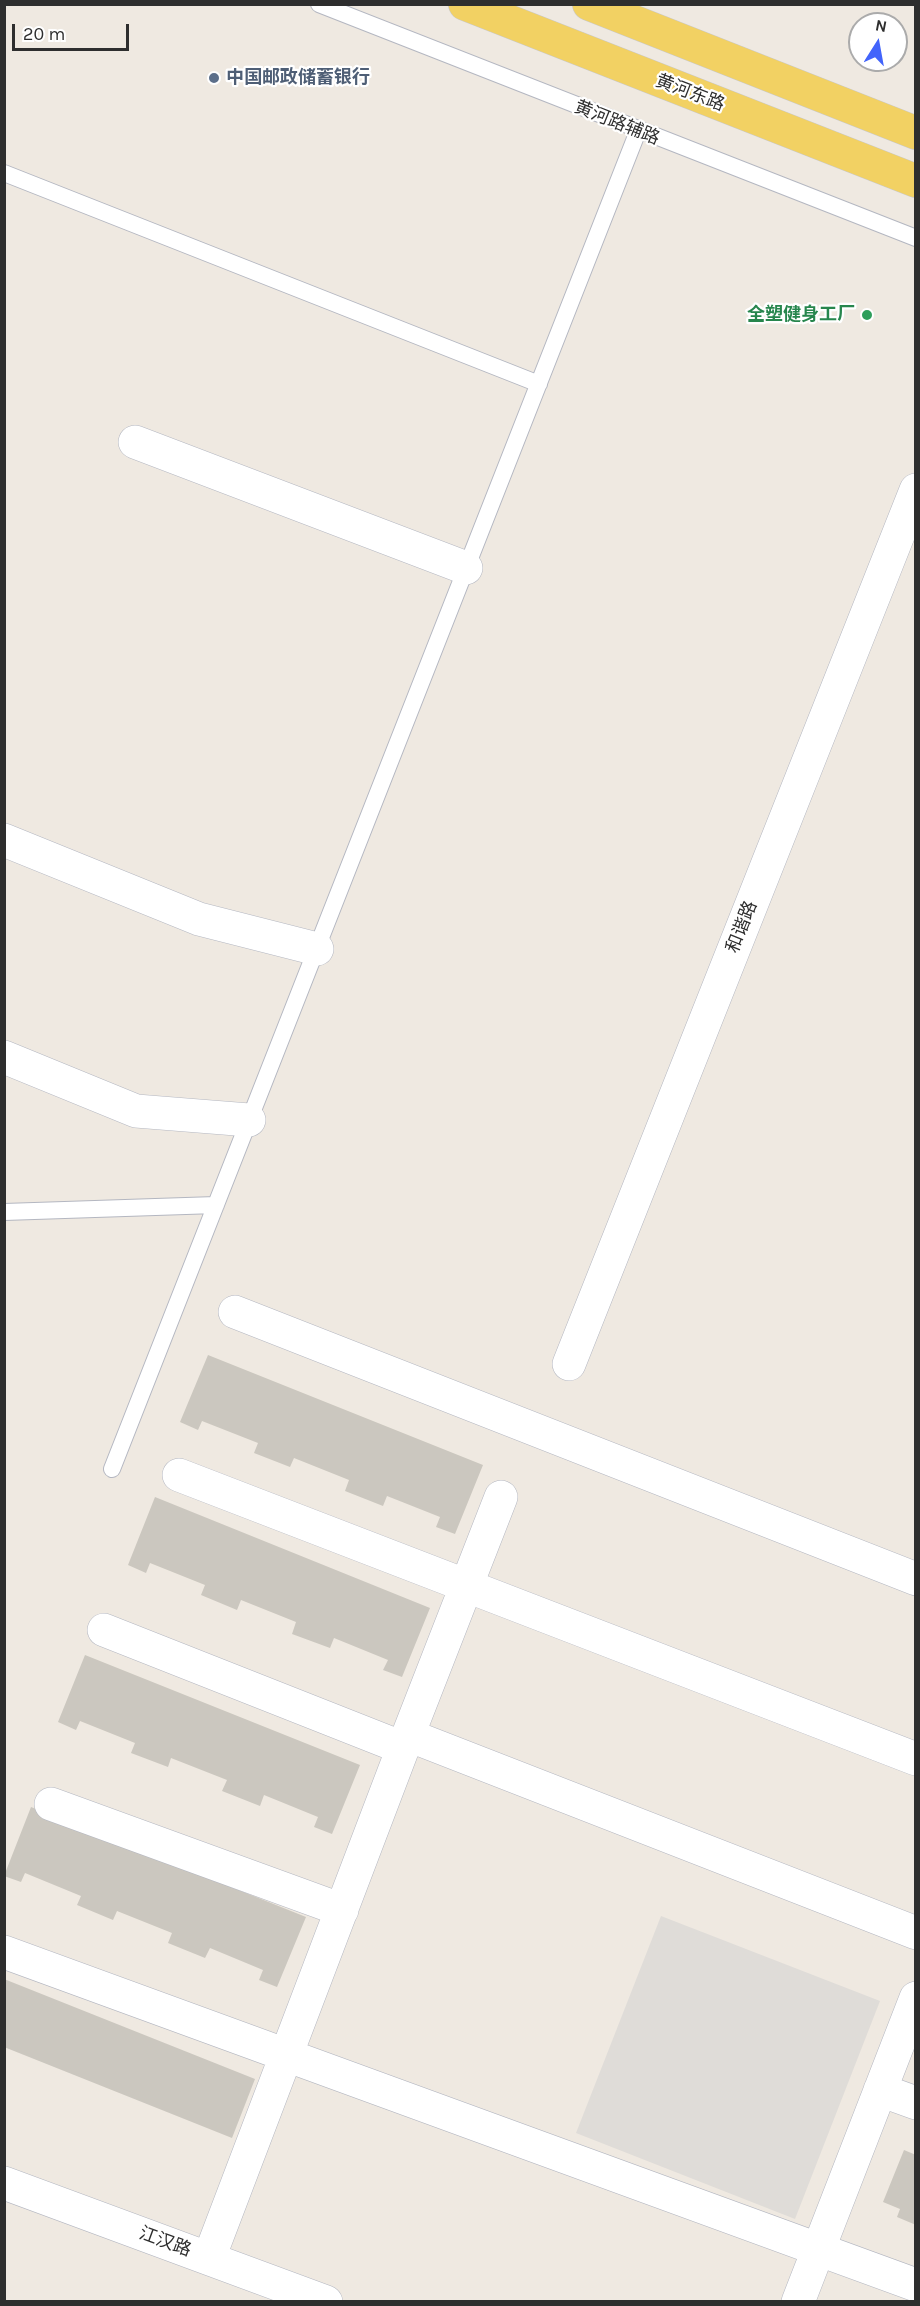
<!DOCTYPE html>
<meta charset="utf-8">
<style>
body{margin:0}
#map{position:relative;width:920px;height:2306px;overflow:hidden;background:#efe9e1;font-family:Karla,sans-serif}
canvas{display:block}
.frame{position:absolute;inset:0;border:6px solid #2e2e2e;pointer-events:none}
.north{position:absolute;left:848px;top:12px;width:60px;height:60px;box-sizing:border-box;background:#fff;border:2px solid #ababab;border-radius:50%;rotate:11deg;font-size:16px;font-weight:700;line-height:24px;text-align:center;color:#2e2e2e}
.north::after{content:'';display:block;margin:auto;width:21px;height:27px;background:#4264fb;clip-path:polygon(50% 0,100% 100%,50% 72%,0 100%)}
.scale{position:absolute;left:12px;top:24px;width:117px;height:27px;box-sizing:border-box;border:3px solid #2e2e2e;border-top:0;padding-left:8px;font-size:18px;line-height:21px;white-space:nowrap;color:#2e2e2e;-webkit-text-stroke:4px #fff;paint-order:stroke}
</style>
<div id="map">
<canvas width="920" height="2306"></canvas>
<div class="frame"></div>
<div class="north">N</div>
<div class="scale">20 m</div>
</div>
<script>
const c = document.querySelector('canvas').getContext('2d');
c.lineJoin = 'round';
function fill(path, color) {
  c.fillStyle = color;
  c.fill(path, 'evenodd');
}
function poly(rows) {
  const path = new Path2D();
  for (const r of rows) {
    path.moveTo(r[0], r[1]);
    for (let i = 2; i < r.length; i += 2) path.lineTo(r[i], r[i + 1]);
  }
  return path;
}
function stroke(path, color, width, dash) {
  c.strokeStyle = color;
  c.lineWidth = width;
  c.lineCap = dash ? 'butt' : 'round';
  c.setLineDash(dash || []);
  c.stroke(path);
}
function write(font, color, halo, rows, align = 'center') {
  c.font = font + ' Karla,"Noto Sans SC",sans-serif';
  c.lineWidth = 4.5;
  c.setLineDash([]);
  c.textBaseline = 'middle';
  c.strokeStyle = halo;
  c.fillStyle = color;
  for (const [text, x, y, turn = 0] of rows) {
    c.save();
    c.translate(x, y);
    c.rotate((+turn || 0) * Math.PI / 180);
    c.textAlign = isNaN(turn) ? turn : align;
    if (halo) c.strokeText(text, 0, 0);
    c.fillText(text, 0, 0);
    c.restore();
  }
}
fill(poly([
 [661,1916,880,2001,795,2219,576,2133]
]), '#dfdcd8');
fill(poly([
 [208,1355,483,1465,455,1534,436,1527,440,1517,387,1496,383,1506,345,1491,349,1480,294,1458,290,1467,254,1453,258,1443,202,1421,198,1430,180,1422],
 [155,1497,430,1608,402,1677,383,1670,388,1660,334,1638,330,1648,292,1634,296,1622,241,1600,237,1610,201,1595,205,1585,150,1563,146,1573,128,1565],
 [85,1655,360,1765,332,1834,314,1827,318,1817,264,1795,260,1806,222,1791,227,1780,171,1758,168,1767,131,1753,135,1743,80,1721,76,1730,58,1722],
 [31,1807,306,1917,277,1987,259,1980,263,1970,210,1948,205,1958,168,1943,172,1933,117,1911,113,1920,77,1905,81,1896,25,1873,21,1882,4,1876],
 [4,1979,255,2079,232,2138,4,2047],
 [904,2150,916,2155,916,2225,897,2217,900,2209,883,2202]
]), '#cbc7bf');
const service = poly([
 [319,4,916,238],
 [4,173,539,384],
 [4,1212,216,1205],
 [112,1469,638,131]
]);
const minor = poly([
 [135,442,466,568],
 [4,840,199,919,317,949],
 [4,1057,136,1111,249,1120],
 [235,1312,916,1579],
 [569,1364,916,490],
 [179,1475,916,1759],
 [104,1630,403,1748],
 [408,1735,916,1933],
 [51,1804,342,1910],
 [4,1952,916,2285],
 [880,2090,916,2103],
 [209,2258,403,1748,501,1497],
 [798,2302,916,1998]
]);
const tertiary = poly([
 [4,2183,326,2302]
]);
const primary = poly([
 [465,4,916,181],
 [589,4,916,133]
]);
stroke(service, '#b4b7c1', 18);
stroke(minor, '#b4b7c1', 34);
stroke(tertiary, '#b4b7c1', 34);
stroke(primary, '#c9c9c9', 34);
stroke(service, '#fff', 16);
stroke(minor, '#fff', 33);
stroke(tertiary, '#fff', 33);
stroke(primary, '#f2d163', 33);
for (const [x, y, r, color] of [
 [214,78,6,"#5c6f8a"],
 [867,315,6,"#2e9e5b"]
]) {
  const dot = new Path2D();
  dot.arc(x, y, r, 0, 2 * Math.PI);
  c.fillStyle = color;
  c.fill(dot);
  stroke(dot, '#fff', 2);
}
write('bold 18px', '#4e5e75', '#fff', [
 ["中国邮政储蓄银行",226,78]
], 'left');
write('18px', '#2e2e2e', '#fff', [
 ["黄河东路",690,93,21],
 ["黄河路辅路",617,123,22],
 ["和谐路",742,927,-68],
 ["江汉路",165,2242,20]
]);
write('bold 18px', '#27864d', '#fff', [
 ["全塑健身工厂",855,315]
], 'right');
</script>
